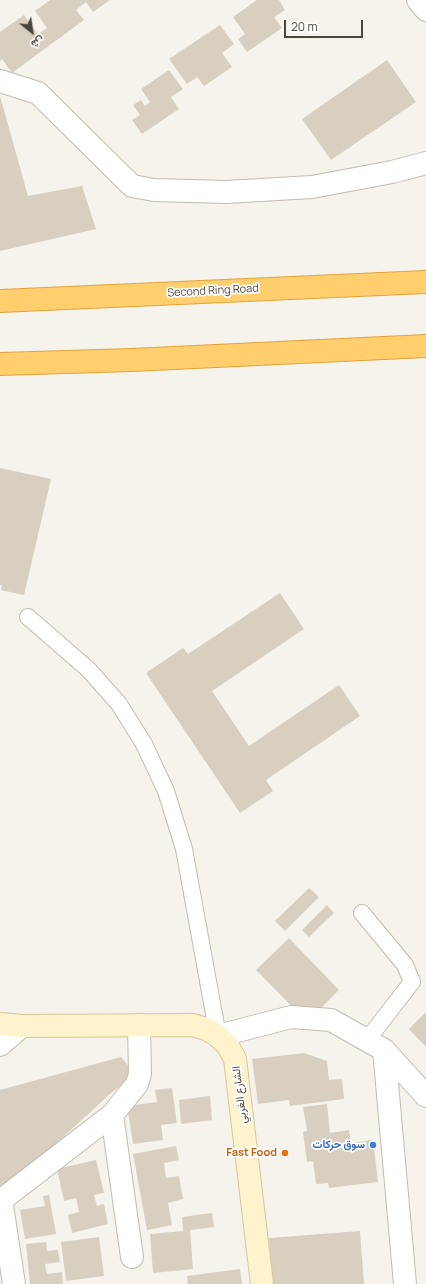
<!DOCTYPE html>
<meta charset="utf-8">
<style>
body{margin:0}
#map{position:relative;width:426px;height:1284px;overflow:hidden;background:#f6f3ec;font-family:Manrope,Vazirmatn,sans-serif}
canvas{display:block}
.north{position:absolute;left:12px;top:12px;width:40px;height:40px;-webkit-text-stroke:3px #fff;paint-order:stroke;rotate:150deg;font-size:11px;font-weight:700;line-height:16px;text-align:center;color:#4b4439}
.north::after{content:'';display:block;margin:auto;width:14px;height:18px;background:#4b4439;clip-path:polygon(50% 0,100% 100%,50% 72%,0 100%)}
.scale{position:absolute;left:284px;top:20px;width:79px;height:18px;box-sizing:border-box;border:2px solid #4b4439;border-top:0;padding-left:5px;font-size:12px;line-height:14px;white-space:nowrap;color:#4b4439;-webkit-text-stroke:3px #fff;paint-order:stroke}
</style>
<div id="map">
<canvas width="426" height="1284"></canvas>
<div class="north">ش</div>
<div class="scale">20 m</div>
</div>
<script>
const c = document.querySelector('canvas').getContext('2d');
c.lineJoin = 'round';
function fill(path, color) {
  c.fillStyle = color;
  c.fill(path, 'evenodd');
}
function poly(rows) {
  const path = new Path2D();
  for (const r of rows) {
    path.moveTo(r[0], r[1]);
    for (let i = 2; i < r.length; i += 2) path.lineTo(r[i], r[i + 1]);
  }
  return path;
}
function stroke(path, color, width, dash) {
  c.strokeStyle = color;
  c.lineWidth = width;
  c.lineCap = dash ? 'butt' : 'round';
  c.setLineDash(dash || []);
  c.stroke(path);
}
function write(font, color, halo, rows, align = 'center') {
  c.font = font + ' Manrope,Vazirmatn,sans-serif';
  c.lineWidth = 3.5;
  c.setLineDash([]);
  c.textBaseline = 'middle';
  c.strokeStyle = halo;
  c.fillStyle = color;
  for (const [text, x, y, turn = 0] of rows) {
    c.save();
    c.translate(x, y);
    c.rotate((+turn || 0) * Math.PI / 180);
    c.textAlign = isNaN(turn) ? turn : align;
    if (halo) c.strokeText(text, 0, 0);
    c.fillText(text, 0, 0);
    c.restore();
  }
}
fill(poly([
 [50,0,110,0,93,12,86,2,76,10,84,20,12,73,2,59,0,61,0,32,24,15,38,34,47,28,35,11],
 [257,0,279,0,285,10,274,17,282,28,247,52,238,39,245,34,233,17],
 [220,25,234,44,222,53,232,67,204,86,197,77,187,84,169,59],
 [387,60,416,102,331,160,302,119],
 [169,70,183,89,171,97,179,109,142,134,132,120,140,115,133,105,141,100,145,106,150,102,141,89],
 [0,96,28,196,82,186,96,229,0,251],
 [0,468,51,479,24,595,1,590,2,585,0,585],
 [280,593,304,629,212,691,249,746,339,685,360,716,266,780,273,791,240,813,146,673,183,648,188,654],
 [309,888,319,897,285,931,275,921],
 [327,905,334,913,309,937,302,930],
 [289,938,339,990,307,1022,256,970],
 [426,1012,426,1047,409,1029],
 [304,1053,327,1061,329,1080,342,1079,344,1099,290,1106,289,1100,258,1104,252,1059],
 [121,1057,135,1074,110,1094,0,1195,0,1090],
 [172,1088,177,1123,161,1125,163,1140,133,1144,127,1106,157,1102,155,1090],
 [210,1096,212,1120,181,1124,179,1100],
 [327,1104,330,1133,349,1130,351,1143,373,1140,378,1182,329,1188,328,1183,316,1184,313,1161,307,1162,303,1132,307,1131,303,1107],
 [176,1146,179,1160,164,1163,166,1178,179,1176,183,1199,168,1203,172,1225,147,1230,133,1154],
 [96,1160,104,1193,94,1195,97,1206,104,1204,108,1224,72,1233,68,1215,79,1212,76,1198,64,1201,57,1169],
 [49,1195,56,1234,25,1239,20,1210,45,1206,43,1196],
 [212,1213,214,1227,190,1230,193,1269,153,1273,150,1234,183,1231,182,1217],
 [360,1231,364,1284,272,1284,269,1238],
 [99,1237,104,1276,66,1281,61,1242],
 [46,1242,47,1251,58,1250,60,1262,45,1264,47,1274,62,1272,63,1284,30,1284,26,1244],
 [240,1269,242,1284,188,1284,187,1276]
]), '#d8cfc1');
const lane = poly([
 [28,617,89,670,119,704,144,744,166,791,184,849,218,1036],
 [362,913,405,965,412,982,367,1040]
]);
const street = poly([
 [418,0,426,10],
 [0,81,38,93,132,186,154,190,226,192,312,187,392,172,426,163],
 [218,1036,291,1017,331,1020,384,1050,426,1096],
 [0,1045,22,1026],
 [384,1050,405,1284],
 [112,1115,132,1257],
 [1,1199,14,1284],
 [0,1201,112,1115,137,1084,140,1074,139,1025]
]);
const secondary = poly([
 [0,1024,22,1026,193,1025,206,1029,218,1036,228,1046,235,1059,262,1284]
]);
const highway = poly([
 [0,301,426,282],
 [0,364,132,360,426,346]
]);
stroke(lane, '#c2bbae', 18);
stroke(street, '#c2bbae', 24);
stroke(secondary, '#d6c79b', 24);
stroke(highway, '#e0a43c', 24);
stroke(lane, '#fff', 16);
stroke(street, '#fff', 22);
stroke(secondary, '#fff3cd', 22);
stroke(highway, '#ffcf6e', 22);
for (const [x, y, r, color] of [
 [373,1145,4,"#3f7fe0"],
 [285,1153,4,"#e8710a"]
]) {
  const dot = new Path2D();
  dot.arc(x, y, r, 0, 2 * Math.PI);
  c.fillStyle = color;
  c.fill(dot);
  stroke(dot, '#fff', 1.5);
}
write('11px', '#4b4439', '#fff', [
 ["Second Ring Road",213,291,-3],
 ["الشارع الغربي",240,1095,-97]
]);
write('bold 11px', '#366cbe', '#fff', [
 ["سوق حركات",365,1145]
], 'right');
write('bold 11px', '#c56008', '#fff', [
 ["Fast Food",277,1153]
], 'right');
</script>
